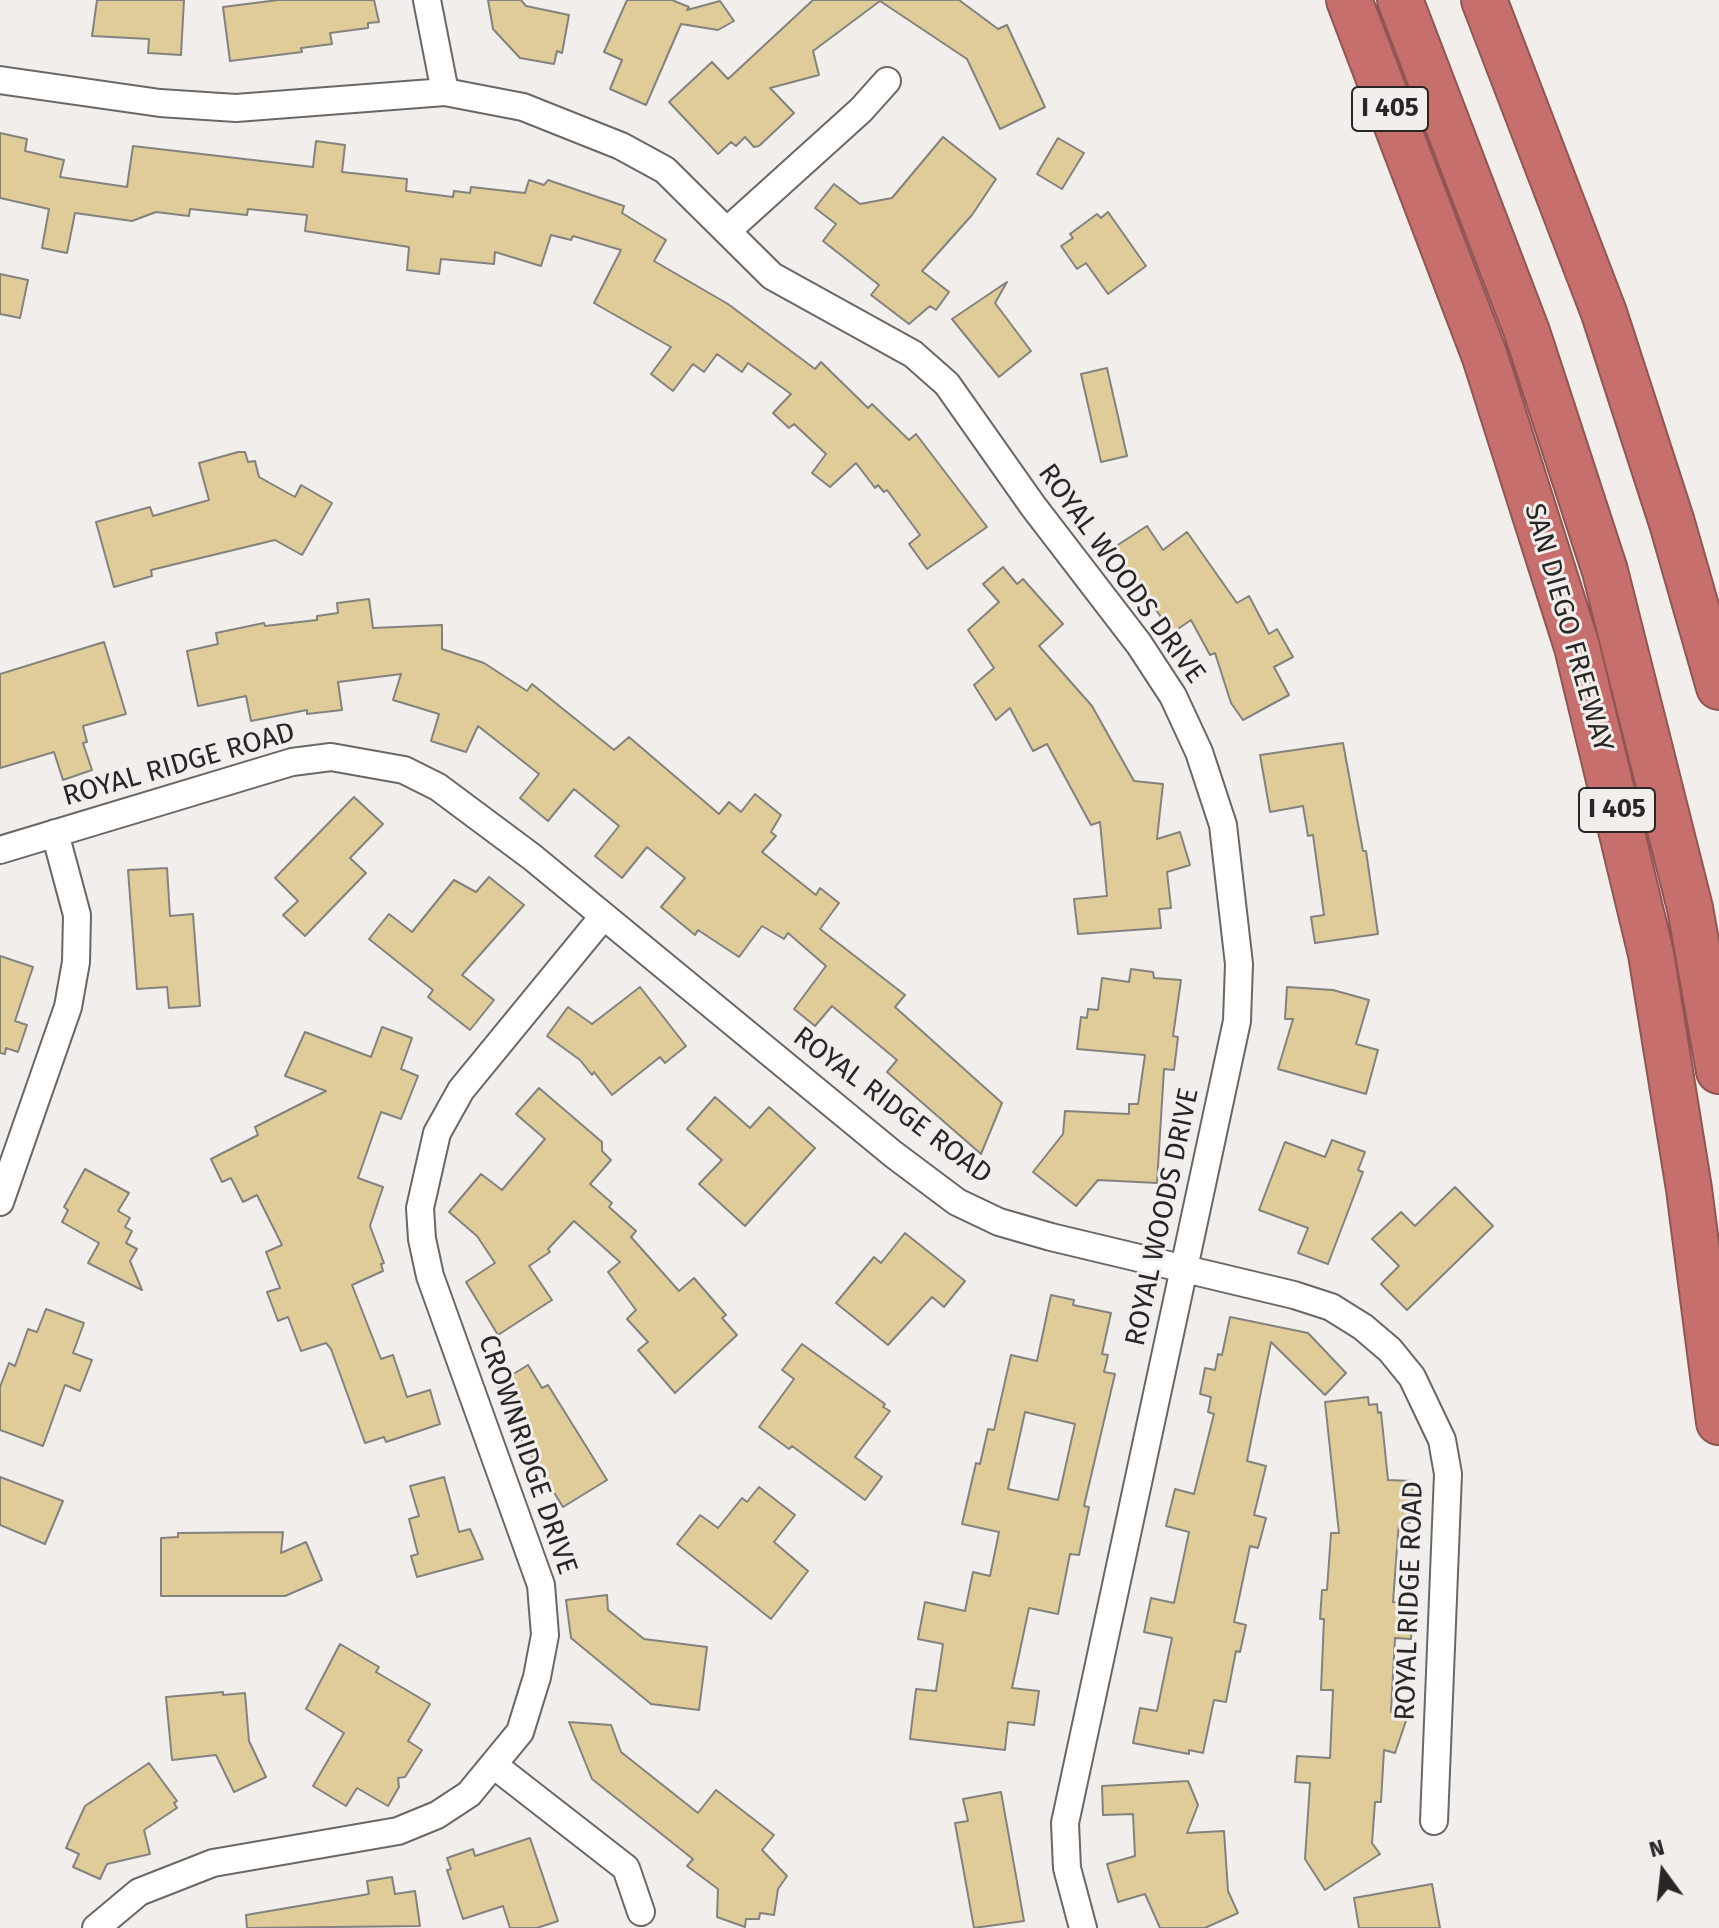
<!DOCTYPE html>
<style>
body{margin:0}
#map{position:relative;width:1719px;height:1928px;overflow:hidden;background:#f2eeeb;font-family:"Fira Sans",sans-serif}
canvas{display:block}
.north{position:absolute;left:1623px;top:1832px;width:80px;height:80px;-webkit-text-stroke:6px #f2eeeb;paint-order:stroke;rotate:345deg;font-size:22px;font-weight:700;line-height:32px;text-align:center;color:#292726}
.north::after{content:'';display:block;margin:auto;width:28px;height:36px;background:#292726;clip-path:polygon(50% 0,100% 100%,50% 72%,0 100%)}
</style>
<div id="map">
<canvas width="1719" height="1928"></canvas>
<div class="north">N</div>
</div>
<script>
const c = document.querySelector('canvas').getContext('2d');
c.lineJoin = 'round';
function fill(path, color) {
  c.fillStyle = color;
  c.fill(path, 'evenodd');
}
function poly(rows) {
  const path = new Path2D();
  for (const r of rows) {
    path.moveTo(r[0], r[1]);
    for (let i = 2; i < r.length; i += 2) path.lineTo(r[i], r[i + 1]);
  }
  return path;
}
function stroke(path, color, width, dash) {
  c.strokeStyle = color;
  c.lineWidth = width;
  c.lineCap = dash ? 'butt' : 'round';
  c.setLineDash(dash || []);
  c.stroke(path);
}
function write(font, color, halo, rows, align = 'center') {
  c.font = font + ' "Fira Sans",sans-serif';
  c.lineWidth = 6;
  c.setLineDash([]);
  c.textBaseline = 'middle';
  c.strokeStyle = halo;
  c.fillStyle = color;
  for (const [text, x, y, turn = 0] of rows) {
    c.save();
    c.translate(x, y);
    c.rotate((+turn || 0) * Math.PI / 180);
    c.textAlign = isNaN(turn) ? turn : align;
    if (halo) c.strokeText(text, 0, 0);
    c.fillText(text, 0, 0);
    c.restore();
  }
}
const building = poly([
 [97,0,184,0,181,55,148,53,149,39,92,36,97,0],
 [278,0,374,0,379,22,368,23,368,28,330,33,332,44,301,48,302,52,230,61,223,7,278,0],
 [488,0,521,0,526,6,569,15,562,53,557,51,554,64,520,58,493,29,488,0],
 [627,0,672,0,689,7,687,10,720,1,734,21,718,30,681,24,646,105,610,89,622,60,604,52,627,0],
 [813,0,959,0,998,29,1007,25,1045,107,1000,129,967,59,880,1,813,51,819,75,770,88,794,113,759,146,754,147,745,137,736,146,731,142,718,154,669,102,712,62,728,79,813,0],
 [0,133,27,139,25,151,64,160,60,177,127,187,133,146,313,167,316,141,345,145,342,172,407,179,406,191,453,197,454,191,470,193,471,187,525,193,529,180,544,185,548,180,624,206,622,213,666,240,654,261,728,304,815,369,821,362,868,408,872,404,909,440,916,434,987,527,927,569,909,544,920,535,887,490,884,492,878,485,875,488,856,463,830,487,812,473,826,454,794,424,789,428,773,413,791,394,748,363,742,372,717,354,704,372,693,364,673,391,651,374,671,347,594,303,621,250,573,236,571,240,551,235,541,266,495,252,494,264,441,259,439,274,407,270,409,247,305,231,307,215,248,209,247,215,190,209,189,216,156,212,132,221,75,213,67,253,42,248,49,209,0,198,0,133],
 [943,137,996,179,972,215,922,271,949,292,936,310,930,306,909,324,871,295,879,285,823,241,836,224,815,208,834,184,860,204,892,198,943,137],
 [1058,138,1084,153,1062,189,1037,174,1058,138],
 [1108,212,1146,266,1108,294,1086,263,1077,269,1061,246,1073,238,1070,234,1097,214,1101,218,1108,212],
 [0,274,28,280,20,318,0,314,0,274],
 [1007,282,995,303,1031,351,999,377,952,319,1007,282],
 [1107,368,1127,456,1101,462,1081,374,1107,368],
 [238,452,245,452,248,462,255,461,259,477,295,497,301,485,332,503,302,555,275,540,151,570,152,576,114,587,96,522,150,507,153,516,209,500,199,463,238,452],
 [1147,526,1163,550,1187,532,1237,603,1249,596,1269,634,1277,629,1293,657,1274,667,1289,695,1243,720,1231,703,1215,653,1210,655,1191,620,1172,633,1113,548,1147,526],
 [1003,567,1017,584,1023,579,1063,624,1039,646,1092,706,1134,781,1163,784,1157,839,1180,832,1190,865,1167,872,1171,908,1159,909,1161,928,1078,934,1074,899,1107,896,1100,822,1091,825,1047,744,1033,751,1010,708,996,720,974,685,994,668,968,630,999,602,983,584,1003,567],
 [369,599,373,628,442,625,442,649,484,663,527,691,532,684,614,750,629,737,719,814,729,802,741,812,755,794,781,815,771,832,776,836,762,852,816,895,820,888,839,903,820,929,905,995,895,1007,1002,1103,981,1154,887,1072,897,1060,832,1006,815,1026,794,1009,826,966,788,933,784,939,762,926,739,957,698,930,695,935,661,907,685,878,647,847,622,878,595,856,619,826,574,789,548,821,520,798,539,774,478,726,466,752,431,741,439,714,393,700,401,674,338,682,342,710,307,714,307,710,251,721,246,696,198,706,187,651,218,644,216,633,264,623,265,626,317,620,317,616,338,613,337,603,369,599],
 [104,642,126,714,83,726,87,742,83,743,92,770,63,780,54,752,0,768,0,674,104,642],
 [1343,743,1363,851,1366,851,1378,934,1315,943,1311,917,1324,915,1313,835,1308,836,1303,806,1270,812,1260,755,1343,743],
 [354,797,383,824,350,858,366,873,305,936,283,915,298,901,275,878,354,797],
 [167,868,170,916,193,914,200,1006,169,1008,167,987,137,989,128,870,167,868],
 [489,877,524,905,462,975,494,1000,470,1030,428,997,433,990,369,939,389,914,412,932,454,880,476,892,489,877],
 [0,956,33,967,15,1021,27,1025,18,1052,6,1048,5,1054,0,1053,0,956],
 [1131,969,1153,972,1154,978,1181,980,1173,1036,1178,1037,1174,1070,1164,1069,1157,1183,1098,1180,1076,1206,1033,1172,1063,1134,1065,1111,1129,1114,1129,1104,1138,1104,1145,1055,1077,1049,1081,1017,1087,1018,1088,1009,1098,1010,1102,978,1129,982,1131,969],
 [640,987,686,1046,665,1063,660,1057,612,1095,594,1072,592,1075,580,1060,547,1036,568,1007,592,1024,640,987],
 [1287,987,1333,990,1369,1000,1356,1044,1378,1050,1366,1094,1278,1069,1293,1019,1285,1019,1287,987],
 [382,1027,412,1038,401,1069,418,1076,401,1119,381,1112,358,1178,383,1187,370,1226,384,1263,381,1264,383,1271,352,1285,381,1359,393,1355,407,1397,430,1390,440,1424,386,1442,384,1437,365,1443,331,1349,326,1343,301,1351,288,1317,278,1321,267,1292,280,1288,266,1252,282,1245,257,1195,243,1202,231,1178,222,1182,211,1159,258,1135,255,1127,326,1091,285,1076,305,1032,371,1057,382,1027],
 [539,1088,602,1142,602,1151,611,1160,590,1184,612,1203,609,1207,636,1231,631,1237,679,1291,694,1278,726,1315,722,1318,737,1335,675,1393,638,1350,648,1342,627,1319,636,1310,608,1272,620,1262,574,1221,548,1249,550,1252,529,1266,552,1300,498,1335,466,1282,495,1263,477,1236,449,1212,481,1174,502,1190,545,1139,516,1114,539,1088],
 [715,1097,750,1128,769,1107,815,1148,745,1226,699,1184,722,1160,687,1129,715,1097],
 [1332,1140,1365,1152,1358,1170,1363,1172,1328,1264,1298,1253,1308,1228,1259,1210,1285,1142,1325,1157,1332,1140],
 [85,1169,129,1193,118,1211,130,1218,125,1227,132,1231,126,1243,137,1249,130,1261,142,1290,88,1263,99,1243,62,1222,68,1210,64,1207,85,1169],
 [1455,1187,1493,1226,1407,1310,1381,1284,1399,1266,1372,1239,1401,1212,1415,1226,1455,1187],
 [905,1233,965,1281,944,1307,932,1297,888,1345,836,1303,874,1257,881,1263,905,1233],
 [1051,1295,1074,1300,1073,1305,1111,1313,1102,1354,1108,1355,1104,1372,1115,1374,1084,1506,1089,1507,1079,1555,1070,1554,1058,1614,1029,1608,1012,1688,1039,1691,1034,1725,1008,1722,1005,1750,910,1739,916,1689,936,1691,943,1644,918,1639,925,1602,965,1611,973,1572,990,1576,999,1532,962,1524,976,1463,980,1464,988,1429,994,1430,1011,1355,1037,1361,1051,1295],
 [1025,1412,1075,1424,1058,1500,1008,1489,1025,1412],
 [46,1309,84,1323,73,1353,92,1360,80,1391,65,1385,43,1446,0,1430,0,1387,9,1363,15,1366,28,1329,37,1332,46,1309],
 [1230,1317,1308,1333,1346,1373,1325,1395,1271,1342,1247,1461,1266,1466,1254,1515,1266,1518,1258,1548,1250,1546,1234,1622,1246,1625,1240,1652,1236,1651,1226,1702,1214,1700,1203,1753,1189,1750,1189,1754,1133,1743,1140,1708,1157,1711,1172,1638,1144,1632,1151,1598,1174,1603,1189,1532,1166,1526,1175,1489,1194,1494,1214,1414,1208,1412,1211,1397,1200,1394,1205,1368,1215,1370,1218,1354,1222,1355,1230,1317],
 [802,1344,885,1404,883,1407,890,1411,855,1457,882,1477,865,1500,792,1446,789,1449,759,1427,794,1379,782,1370,802,1344],
 [528,1365,542,1388,548,1385,607,1480,563,1507,504,1412,511,1407,497,1384,528,1365],
 [1368,1397,1369,1405,1377,1404,1378,1413,1381,1412,1388,1480,1413,1481,1410,1523,1399,1522,1393,1602,1413,1603,1411,1639,1395,1638,1391,1712,1407,1718,1395,1753,1384,1750,1381,1802,1375,1802,1372,1843,1380,1854,1325,1890,1305,1859,1310,1783,1295,1782,1297,1756,1330,1758,1333,1690,1321,1690,1324,1619,1320,1619,1322,1590,1327,1590,1331,1533,1339,1533,1325,1402,1368,1397],
 [0,1477,63,1501,45,1544,0,1525,0,1477],
 [444,1477,459,1532,470,1529,483,1559,417,1577,411,1556,418,1554,409,1519,419,1516,410,1486,444,1477],
 [759,1487,795,1515,774,1542,808,1571,771,1619,677,1544,700,1515,718,1528,742,1498,747,1502,759,1487],
 [283,1532,281,1553,306,1542,322,1580,285,1596,161,1596,161,1538,178,1537,178,1533,283,1532],
 [607,1595,608,1610,644,1639,707,1647,699,1710,651,1704,571,1638,566,1600,607,1595],
 [340,1644,379,1667,376,1672,430,1704,408,1741,422,1750,405,1777,398,1778,399,1787,388,1806,357,1788,346,1806,313,1786,344,1733,306,1709,340,1644],
 [223,1692,223,1695,245,1693,249,1741,266,1777,234,1792,216,1755,172,1760,166,1697,223,1692],
 [569,1722,611,1725,621,1752,698,1813,716,1790,774,1835,762,1850,787,1876,778,1889,774,1915,760,1913,759,1919,746,1919,745,1927,717,1917,718,1889,687,1866,693,1859,592,1779,569,1722],
 [149,1763,177,1801,174,1803,177,1808,144,1830,150,1854,107,1864,100,1879,73,1867,79,1854,66,1848,85,1806,149,1763],
 [1188,1781,1198,1805,1187,1833,1224,1831,1228,1891,1238,1913,1205,1928,1160,1928,1145,1894,1118,1902,1107,1864,1135,1856,1133,1814,1103,1815,1102,1786,1188,1781],
 [1001,1792,1024,1921,974,1928,955,1823,968,1821,963,1799,1001,1792],
 [530,1838,558,1921,537,1928,510,1928,503,1906,463,1919,447,1870,451,1869,447,1858,473,1849,475,1856,530,1838],
 [392,1877,395,1894,415,1891,420,1926,247,1928,246,1915,369,1894,367,1881,392,1877],
 [1432,1884,1440,1928,1359,1928,1354,1898,1432,1884]
]);
fill(building, '#dfcc99');
stroke(building, '#84827e', 2);
const minor = poly([
 [427,0,445,92],
 [0,80,160,103,236,108,445,92,523,107,621,146,665,170,772,276,913,354,947,384,1033,506,1139,644,1173,696,1199,752,1223,825,1239,964,1237,1021,1065,1823,1067,1868,1083,1928],
 [727,231,861,110,887,81],
 [0,850,292,762,331,757,404,770,438,787,532,857,893,1154,957,1202,999,1222,1051,1237,1294,1295,1331,1307,1363,1327,1390,1350,1412,1377,1442,1440,1448,1474,1434,1821],
 [0,1202,68,1007,76,962,77,915,55,833],
 [495,1766,626,1868,641,1912],
 [96,1928,139,1892,213,1863,398,1831,437,1815,469,1794,520,1732,537,1677,545,1635,541,1585,430,1276,422,1239,420,1208,437,1133,461,1090,602,918]
]);
const motorway = poly([
 [1349,0,1485,357,1577,647,1651,954,1689,1189,1719,1422],
 [1400,0,1527,332,1605,571,1690,908,1719,1071],
 [1484,0,1604,313,1672,523,1719,687]
]);
stroke(minor, '#6a6764', 30);
stroke(motorway, '#8f5654', 48);
stroke(minor, '#fff', 26);
stroke(motorway, '#c66f6c', 44);
for (const [x, y, w] of [
 [1390,109,76],
 [1617,810,76]
]) {
  const box = new Path2D();
  box.roundRect(x - w / 2, y - 22, w, 44, 6);
  c.fillStyle = '#f2eeeb';
  c.fill(box);
  stroke(box, '#292726', 2);
}
write('bold 26px', '#292726', null, [
 ["I 405",1390,109],
 ["I 405",1617,810]
]);
write('28px', '#292726', '#f2eeeb', [
 ["ROYAL WOODS DRIVE",1121,574,54],
 ["SAN DIEGO FREEWAY",1568,628,74],
 ["ROYAL RIDGE ROAD",179,765,-16],
 ["ROYAL RIDGE ROAD",892,1106,37],
 ["ROYAL WOODS DRIVE",1163,1217,-78],
 ["CROWNRIDGE DRIVE",527,1455,71],
 ["ROYAL RIDGE ROAD",1410,1601,-88]
]);
</script>
